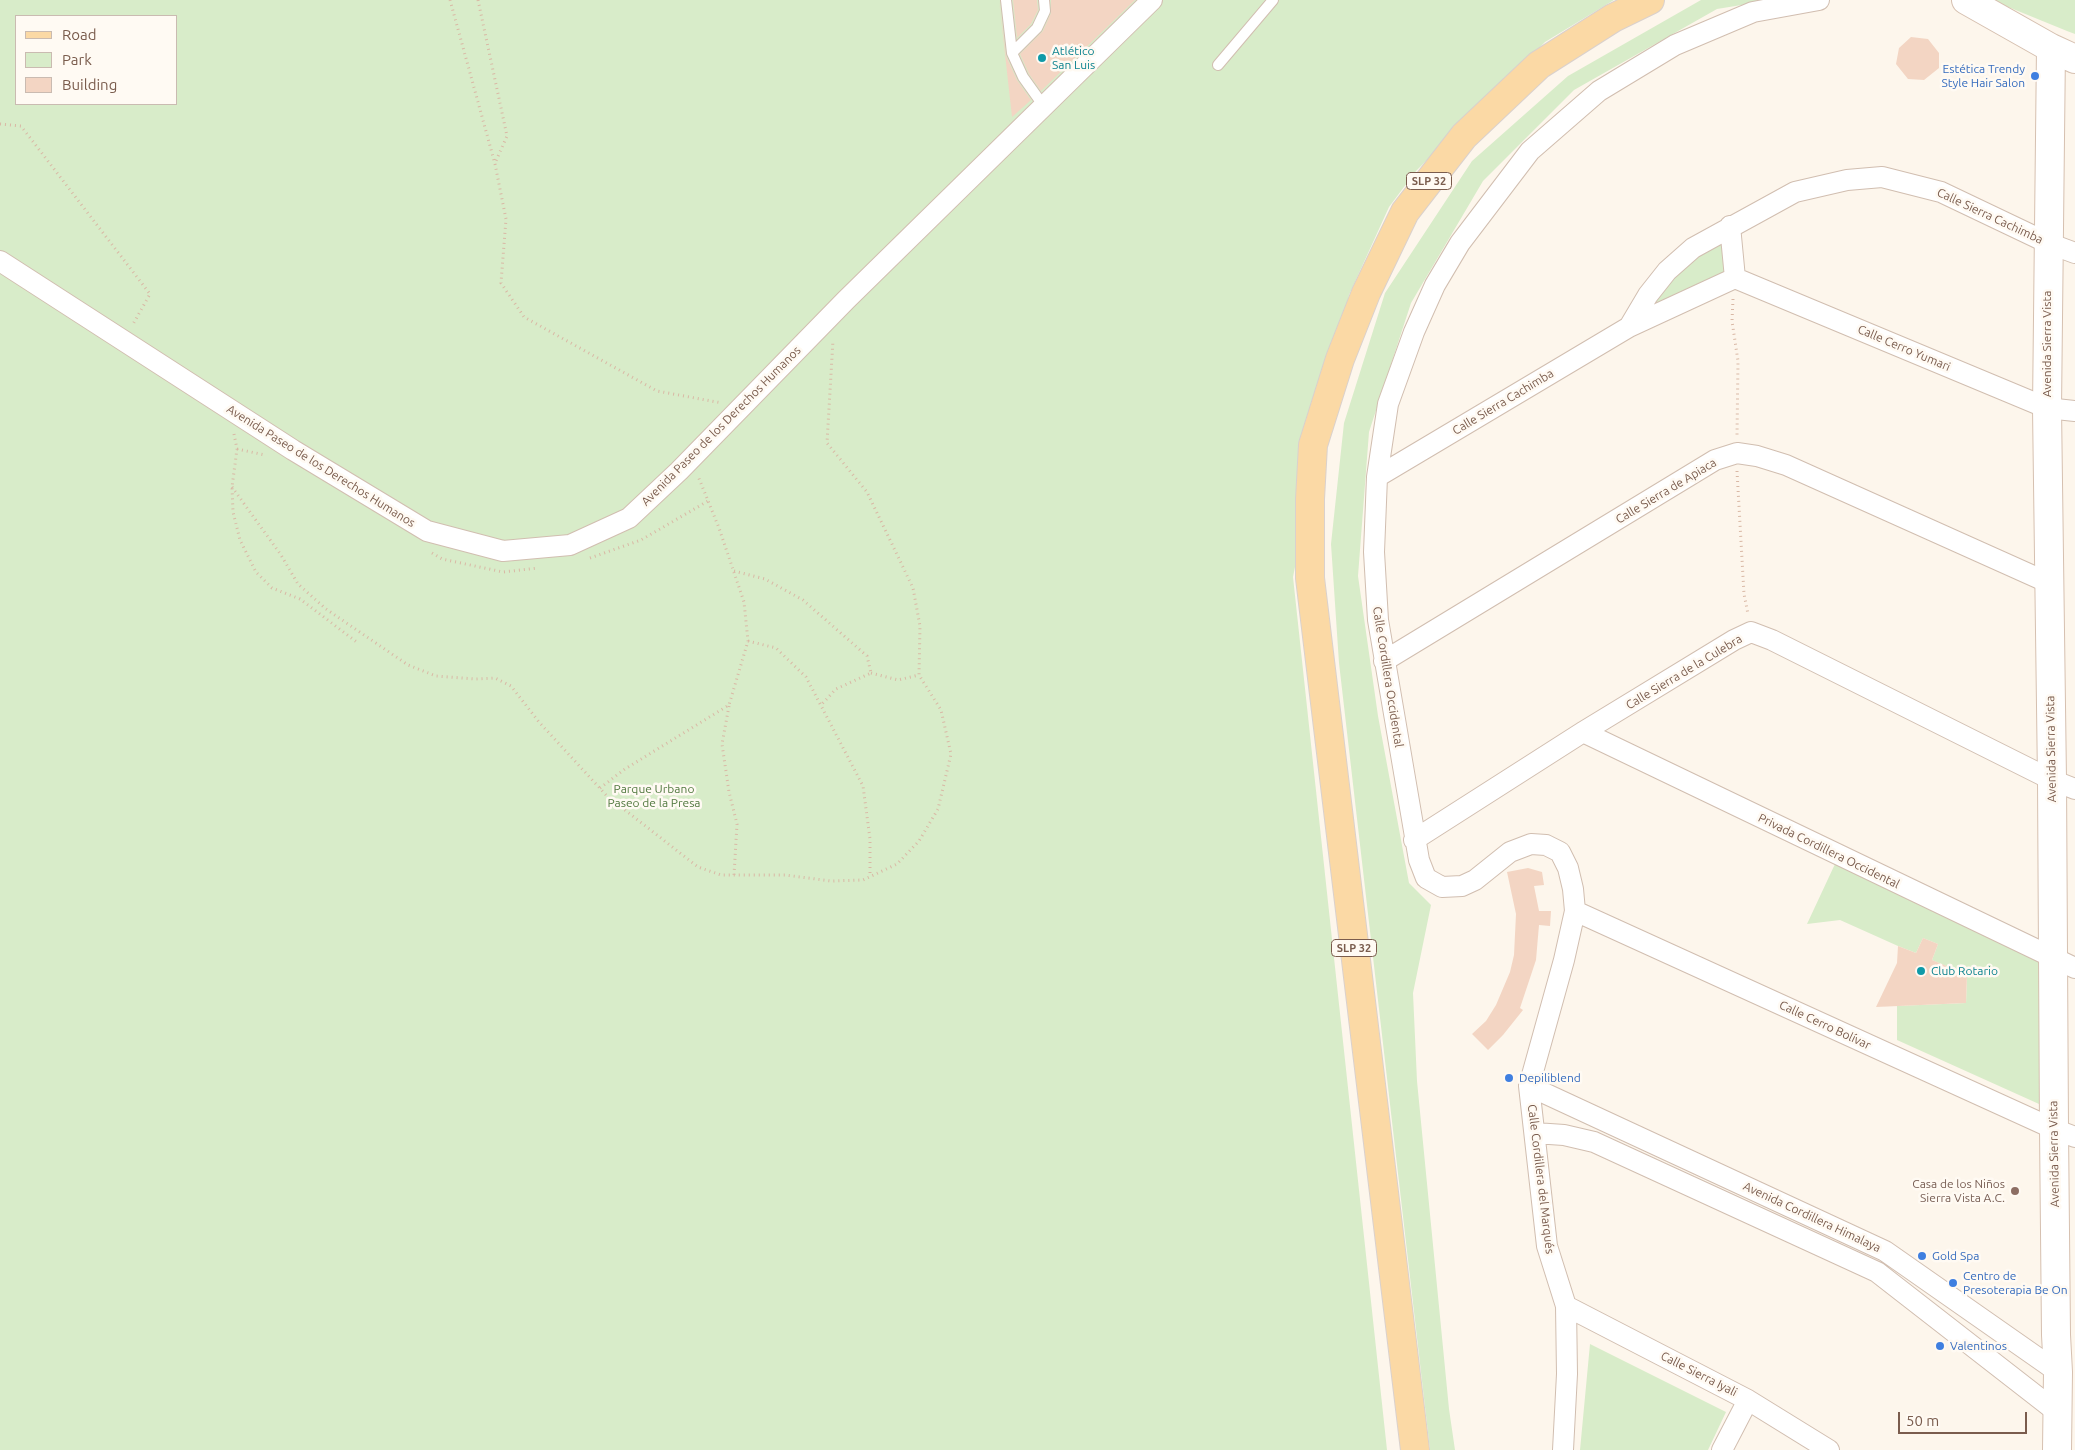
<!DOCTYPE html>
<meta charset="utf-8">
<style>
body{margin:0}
#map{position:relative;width:2075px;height:1450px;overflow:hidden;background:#fdf6ec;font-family:Ubuntu,sans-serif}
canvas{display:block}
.legend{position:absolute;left:15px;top:15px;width:162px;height:90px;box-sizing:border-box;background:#fffaf3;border:1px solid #cabbb1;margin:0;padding:6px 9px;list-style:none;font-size:15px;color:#7a5c4d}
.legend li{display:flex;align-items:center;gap:10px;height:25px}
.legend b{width:25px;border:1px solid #cabbb1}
.scale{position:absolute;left:1898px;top:1412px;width:129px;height:22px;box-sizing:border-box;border:2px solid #7a5c4d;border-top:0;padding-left:6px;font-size:15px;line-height:18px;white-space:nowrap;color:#7a5c4d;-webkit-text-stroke:4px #fffaf3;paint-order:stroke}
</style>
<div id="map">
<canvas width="2075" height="1450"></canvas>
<ul class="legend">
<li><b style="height:6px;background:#fbd9a5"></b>Road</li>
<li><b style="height:14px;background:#d8ecc9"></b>Park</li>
<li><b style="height:14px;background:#f3d5c3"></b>Building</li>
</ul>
<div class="scale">50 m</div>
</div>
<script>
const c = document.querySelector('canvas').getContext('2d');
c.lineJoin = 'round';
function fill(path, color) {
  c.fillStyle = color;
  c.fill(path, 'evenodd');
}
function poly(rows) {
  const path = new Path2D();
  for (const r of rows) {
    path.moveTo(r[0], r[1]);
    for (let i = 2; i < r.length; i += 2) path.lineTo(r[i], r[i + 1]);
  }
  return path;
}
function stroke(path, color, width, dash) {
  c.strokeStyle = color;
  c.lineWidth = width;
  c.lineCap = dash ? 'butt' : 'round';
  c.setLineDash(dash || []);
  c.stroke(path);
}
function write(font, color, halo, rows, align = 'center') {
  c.font = font + ' Ubuntu,sans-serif';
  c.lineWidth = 5;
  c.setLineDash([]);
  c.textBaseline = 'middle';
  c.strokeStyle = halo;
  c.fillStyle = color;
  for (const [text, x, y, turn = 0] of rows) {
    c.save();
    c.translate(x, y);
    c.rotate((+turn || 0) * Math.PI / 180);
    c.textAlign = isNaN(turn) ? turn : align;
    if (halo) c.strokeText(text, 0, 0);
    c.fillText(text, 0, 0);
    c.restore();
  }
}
fill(poly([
 [0,0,1614,0,1545,42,1416,171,1389,207,1349,295,1293,577,1387,1450,0,1450],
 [16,16,176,16,176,104,16,104],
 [1701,0,1772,0,1717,9,1574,90,1483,181,1411,303,1369,432,1358,576,1378,716,1409,883,1431,905,1413,993,1417,1081,1449,1409,1455,1450,1430,1450,1339,663,1331,544,1344,423,1385,293,1472,161,1568,76],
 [1991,0,2075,0,2075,34,2067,31],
 [1722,242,1726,275,1649,311,1667,284,1686,264],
 [1835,864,2045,962,2039,1104,1897,1040,1897,1006,1966,1003,1967,975,1946,974,1948,967,1932,960,1938,944,1923,938,1916,953,1898,946,1840,920,1807,924],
 [1590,1344,1726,1412,1708,1450,1580,1450]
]), '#d8ecc9');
fill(poly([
 [999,0,1006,56,1017,80,1031,100,1012,117],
 [1013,0,1037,0,1038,10,1031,24,1017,38],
 [1051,0,1135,0,1041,91,1029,74,1020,54,1043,31,1051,13],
 [1911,37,1928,39,1939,53,1939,68,1924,80,1908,79,1896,64,1899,48],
 [1528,868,1542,872,1544,885,1534,886,1539,911,1551,911,1550,926,1539,925,1536,960,1520,1008,1523,1010,1503,1035,1488,1050,1472,1034,1486,1021,1496,1005,1510,972,1514,955,1516,914,1507,872],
 [1923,938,1938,944,1932,960,1949,967,1946,974,1967,975,1966,1003,1876,1007,1897,963,1898,946,1916,953]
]), '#f3d5c3');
const service = poly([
 [1006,0,1012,53,1023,77,1043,105],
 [1012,53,1037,28,1045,11,1044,0],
 [1218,65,1273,0]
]);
const minor = poly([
 [1730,226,1735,278],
 [0,261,293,450,427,531,503,551,570,545,629,518,679,471,846,300,1152,0],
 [1735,278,2047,408,2075,411],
 [1629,327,1648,295,1667,271,1693,248,1795,192,1847,180,1882,177,1941,192,2048,243,2075,253],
 [1377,477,1629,327,1735,278],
 [1384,661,1715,460,1737,453,1757,456,1786,465,2049,583],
 [1583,732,2075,968],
 [1414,840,1583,732,1734,640,1751,632,1772,640,2052,780,2075,789],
 [1575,911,2054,1129,2075,1137],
 [1529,1086,1885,1251,2058,1372],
 [1535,1133,1564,1135,1594,1142,1877,1272,2057,1412],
 [1566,1306,1748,1400,1829,1450],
 [1563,1450,1567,1374,1566,1306,1547,1246,1529,1086,1564,960,1575,911,1573,889,1568,868,1560,852,1546,845,1531,844,1510,852,1475,880,1462,886,1442,887,1426,878,1419,860,1378,620,1374,552,1377,477,1388,404,1414,332,1435,285,1460,243,1530,151,1599,91,1675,45,1753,12,1819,0],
 [1722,1450,1748,1400]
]);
const secondary = poly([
 [1966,0,2051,48,2075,59],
 [2051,48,2047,408,2052,780,2054,1129,2056,1335,2058,1372,2057,1450]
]);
const primary = poly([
 [1415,1450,1310,578,1310,499,1313,445,1340,359,1366,293,1405,212,1464,136,1539,65,1613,18,1650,0]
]);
stroke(service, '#d1beb0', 12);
stroke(minor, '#d1beb0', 22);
stroke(secondary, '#d6c0b0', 30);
stroke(primary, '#dad1cd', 30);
stroke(poly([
 [450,0,495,164,506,219,501,283,524,317,657,391,722,403],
 [478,0,507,136,495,163],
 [0,124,21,126,150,294,132,326],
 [1733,299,1732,321,1738,361,1737,435],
 [234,434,237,449,232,487,233,512,240,540,256,572,272,588,300,599,358,643],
 [237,449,265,455],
 [1737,471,1744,594,1748,614],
 [232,487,281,555,298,584,326,609,408,665,436,676,475,679,495,678,511,686,539,722,607,796,698,867,721,875,785,875,831,881,863,880,897,864,919,841,938,809,951,754,941,710,919,675,920,626,913,588,867,492,827,443,833,340],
 [432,553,442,559,503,572,538,568],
 [590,558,641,540,708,501],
 [734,571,765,579,803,600,867,656,871,673,836,689,821,705],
 [748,641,776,648,806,677,863,786,870,839,870,876],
 [871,673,898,680,919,675],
 [729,706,722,744,729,792,737,824,734,875],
 [600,788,625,769,729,705,748,641,744,602,719,528,698,476]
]), '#d9b8a5', 3, [1, 4]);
stroke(service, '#fff', 10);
stroke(minor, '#fff', 20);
stroke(secondary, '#fff', 28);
stroke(primary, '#fbd9a5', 28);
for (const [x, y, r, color] of [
 [1042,58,5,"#0f9aa8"],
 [2035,76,5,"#3f7fe0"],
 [1921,971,5,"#0f9aa8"],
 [1509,1078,5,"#3f7fe0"],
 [2015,1191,5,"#8d6e63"],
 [1922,1256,5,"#3f7fe0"],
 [1953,1283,5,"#3f7fe0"],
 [1940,1346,5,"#3f7fe0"]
]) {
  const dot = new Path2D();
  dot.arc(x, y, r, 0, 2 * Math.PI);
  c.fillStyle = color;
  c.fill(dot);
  stroke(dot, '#fffaf3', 2);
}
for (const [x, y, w] of [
 [1429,181,45],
 [1354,948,45]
]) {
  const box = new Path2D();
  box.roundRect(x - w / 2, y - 8.5, w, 17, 4);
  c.fillStyle = '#fffaf3';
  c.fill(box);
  stroke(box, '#7a5c4d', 1);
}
write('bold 11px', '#7a5c4d', null, [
 ["SLP 32",1429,181],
 ["SLP 32",1354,948]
]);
write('12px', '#0d838f', '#fffaf3', [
 ["Atlético",1052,51],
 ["San Luis",1052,65],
 ["Club Rotario",1931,971]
], 'left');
write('12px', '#366cbe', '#fffaf3', [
 ["Estética Trendy",2025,69,"right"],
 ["Style Hair Salon",2025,83,"right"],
 ["Depiliblend",1519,1078],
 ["Gold Spa",1932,1256],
 ["Centro de",1963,1276],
 ["Presoterapia Be On",1963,1290],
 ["Valentinos",1950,1346]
], 'left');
write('12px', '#7a5c4d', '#fffaf3', [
 ["Calle Sierra Cachimba",1990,216,25],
 ["Avenida Sierra Vista",2047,344,-90],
 ["Calle Cerro Yumari",1904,348,23],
 ["Calle Sierra Cachimba",1503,402,-31],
 ["Avenida Paseo de los Derechos Humanos",721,426,-45],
 ["Avenida Paseo de los Derechos Humanos",321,466,32],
 ["Calle Sierra de Apiaca",1666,491,-31],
 ["Calle Sierra de la Culebra",1684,672,-31],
 ["Calle Cordillera Occidental",1388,677,81],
 ["Avenida Sierra Vista",2051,749,-91],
 ["Privada Cordillera Occidental",1829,851,26],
 ["Calle Cerro Bolívar",1825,1025,25],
 ["Avenida Sierra Vista",2054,1154,-91],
 ["Calle Cordillera del Marqués",1541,1179,83],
 ["Avenida Cordillera Himalaya",1812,1217,25],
 ["Calle Sierra Iyali",1699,1374,27]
]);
write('12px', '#537a41', '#fffaf3', [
 ["Parque Urbano",654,789],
 ["Paseo de la Presa",654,803]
]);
write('12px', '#785e54', '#fffaf3', [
 ["Casa de los Niños",2005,1184],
 ["Sierra Vista A.C.",2005,1198]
], 'right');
</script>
